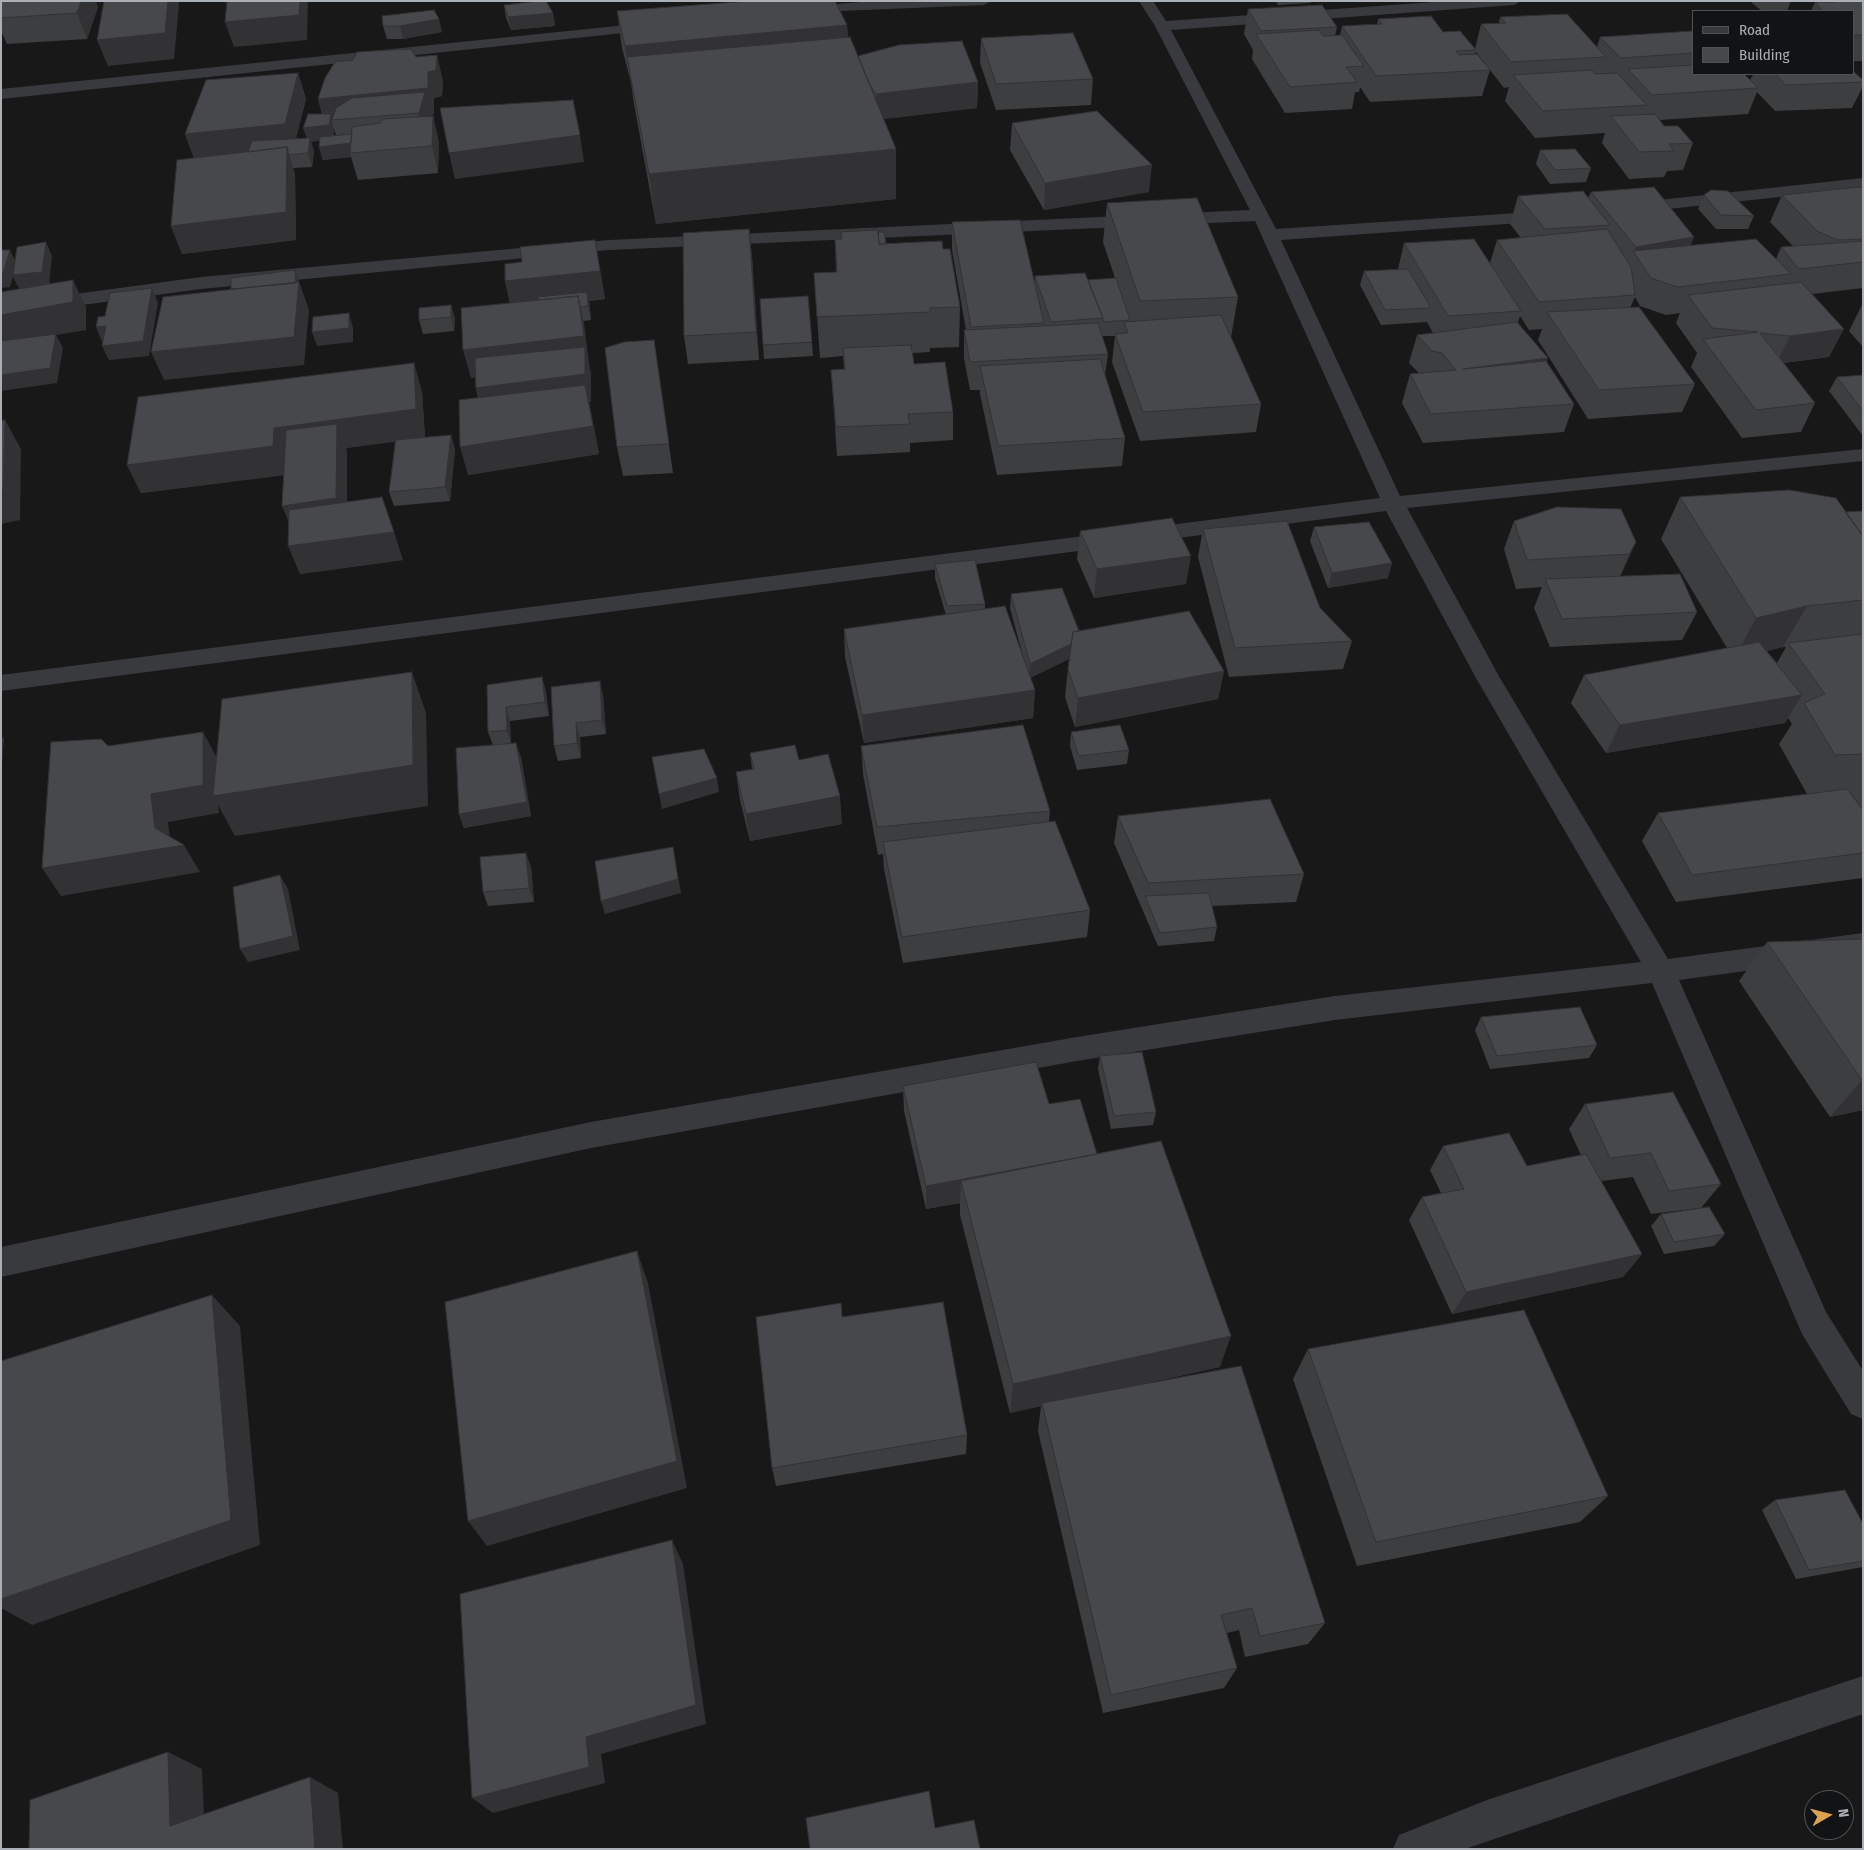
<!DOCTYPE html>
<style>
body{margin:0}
#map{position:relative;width:1864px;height:1850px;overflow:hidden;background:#181819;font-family:"Fira Sans Condensed",sans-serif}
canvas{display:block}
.frame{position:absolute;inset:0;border:2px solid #abb0b7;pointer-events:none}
.legend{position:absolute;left:1692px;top:10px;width:162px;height:65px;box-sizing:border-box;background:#121314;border:1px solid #4f5255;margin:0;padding:6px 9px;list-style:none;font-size:15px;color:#abb0b7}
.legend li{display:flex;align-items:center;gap:10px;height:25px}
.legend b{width:25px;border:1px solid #4f5255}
.north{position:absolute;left:1804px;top:1790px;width:50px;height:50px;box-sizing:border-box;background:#121314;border:1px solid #4f5255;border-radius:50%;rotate:82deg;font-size:14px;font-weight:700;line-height:20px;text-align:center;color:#abb0b7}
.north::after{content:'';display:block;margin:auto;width:18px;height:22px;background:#dca34d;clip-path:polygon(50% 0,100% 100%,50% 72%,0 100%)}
</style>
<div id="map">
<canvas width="1864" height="1850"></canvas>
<div class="frame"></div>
<ul class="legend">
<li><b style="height:6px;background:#393a3e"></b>Road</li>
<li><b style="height:14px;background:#47484b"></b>Building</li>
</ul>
<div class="north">N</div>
</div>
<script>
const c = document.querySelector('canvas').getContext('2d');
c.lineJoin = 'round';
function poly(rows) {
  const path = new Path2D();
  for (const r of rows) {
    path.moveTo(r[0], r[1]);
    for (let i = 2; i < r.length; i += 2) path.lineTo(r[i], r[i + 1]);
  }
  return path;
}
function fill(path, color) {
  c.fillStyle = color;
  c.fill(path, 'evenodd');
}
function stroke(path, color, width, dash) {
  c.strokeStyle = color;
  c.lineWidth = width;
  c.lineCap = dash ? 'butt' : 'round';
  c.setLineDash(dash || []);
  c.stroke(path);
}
fill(poly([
 [874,1,991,1,984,5,841,11,800,15,793,11,800,7,874,1],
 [1139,1,1153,1,1166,21,1449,1,1521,1,1514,5,1171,30,1276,229,1548,211,1554,212,1557,216,1554,220,1548,221,1281,240,1400,496,1863,449,1863,461,1407,508,1500,678,1668,959,1863,933,1863,955,1679,980,1826,1312,1863,1371,1863,1419,1851,1414,1802,1334,1652,983,1335,1020,1077,1061,591,1148,1,1277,1,1247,591,1122,1077,1037,1335,996,1641,962,1476,678,1386,511,1,691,1,675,1380,498,1255,221,609,250,201,289,1,316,1,304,201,277,609,240,1250,210,1155,26,1139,1],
 [656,22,663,26,661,29,1,99,1,89,656,22],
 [1863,178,1863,188,1631,213,1625,212,1622,208,1625,204,1631,203,1863,178],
 [1863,1676,1863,1714,1465,1849,1393,1849,1399,1835,1487,1800,1863,1676]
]), '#393a3e');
fill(poly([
 [1,1,98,7,87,39,7,44,1,31],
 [1276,1,1311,1,1311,3,1278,5],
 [1752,1,1791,1,1787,11,1762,11,1752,3],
 [1823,1,1863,1,1863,61,1853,61,1853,11,1811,11,1815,2,1822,2],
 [504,5,553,13,555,26,511,30,506,18],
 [1248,9,1337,27,1335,36,1340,35,1342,26,1377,24,1378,19,1443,32,1475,49,1481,24,1499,23,1500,17,1597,47,1600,37,1693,31,1693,74,1853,74,1863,80,1863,86,1852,108,1775,111,1757,92,1748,114,1660,120,1664,126,1693,143,1683,170,1667,171,1664,177,1629,179,1602,143,1605,133,1535,138,1505,101,1509,87,1504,88,1476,52,1475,54,1490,70,1482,96,1370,102,1360,87,1359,92,1355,92,1352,109,1285,113,1252,59,1253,50,1244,34],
 [1745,75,1753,75,1750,80],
 [434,10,442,32,403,39,387,39,383,26],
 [617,11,847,25,848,37,858,56,978,82,977,108,883,119,896,149,896,199,656,224,634,104,631,83,622,48],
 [981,38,1093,79,1091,105,996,110,980,63],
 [416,57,443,81,442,96,434,98,434,114,431,115,431,116,433,116,439,143,438,173,358,180,351,157,323,160,319,147,320,140,311,142,314,151,312,167,293,168,295,174,296,240,182,254,171,226,194,158,185,134,298,73,306,99,296,138,306,138,322,114,318,99],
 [334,129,336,135,334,136],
 [1012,123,1149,192,1044,210,1010,150],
 [1540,150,1591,168,1586,182,1550,184,1536,164],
 [1863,190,1863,288,1812,294,1829,357,1784,363,1815,403,1801,432,1742,438,1691,367,1697,353,1676,323,1680,313,1666,315,1640,306,1635,297,1630,308,1695,384,1682,412,1588,419,1538,340,1542,329,1529,330,1520,316,1518,323,1547,362,1574,404,1564,432,1423,443,1402,403,1410,374,1419,373,1409,363,1417,335,1433,333,1427,322,1381,325,1360,285,1364,271,1398,269,1404,243,1490,263,1497,240,1521,238,1510,224,1518,196,1588,198,1591,192,1691,245,1776,259,1781,247,1793,246,1770,222,1782,195],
 [1704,195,1754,216,1748,229,1716,229,1698,209],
 [1107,203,1238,297,1231,337,1261,404,1256,432,1140,441,1112,362,1115,336,1102,336,1108,354,1105,376,1125,438,1122,466,997,475,980,394,980,390,970,390,964,358,964,330,966,330,952,250,952,222,1034,282,1035,276,1088,281,1115,278,1103,242],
 [749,229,752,257,759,360,688,364,684,336],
 [878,232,886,244,943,249,960,307,959,347,930,348,930,352,913,353,914,364,953,412,953,440,910,443,910,452,837,456,831,370,844,369,843,356,820,358,814,273,836,272,835,239,842,239],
 [595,240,605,299,589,301,591,320,583,321,589,364,591,375,591,402,589,402,599,454,468,475,478,398,476,388,475,377,471,378,510,303,505,281,522,262],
 [1863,303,1863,347,1849,331],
 [451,305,455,319,454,331,423,334,419,320],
 [654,340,673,473,623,476,617,447],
 [812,342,813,356,764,359,763,345],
 [1863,375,1863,436,1829,391,1837,377],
 [422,391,425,438,451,435,455,450,450,501,394,506,389,492,395,441,346,448,347,452,347,502,403,560,300,574,289,521,282,506,284,475,141,493,127,465],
 [1680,497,1845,512,1863,511,1863,878,1676,902,1642,841,1658,813,1807,794,1779,744,1792,724,1788,718,1785,723,1606,753,1571,703,1584,675,1727,648,1661,539],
 [1786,647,1777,663,1767,651,1783,647],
 [1514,521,1636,542,1620,577,1697,612,1682,640,1550,647,1534,608,1542,587,1516,589,1504,549],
 [1314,527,1388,578,1328,588,1310,541],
 [1203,529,1352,641,1343,669,1229,677,1198,557],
 [1080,531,1186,584,1094,598,1077,559],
 [935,564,985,604,985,609,1024,660,1010,608,1011,594,1079,631,1224,671,1218,699,1075,727,1065,697,1069,659,1030,678,1035,690,1033,718,864,743,845,657,844,629,946,615,935,578],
 [542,677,546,692,549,716,510,721,511,743,521,757,531,816,464,828,459,814,493,745,488,732,487,685],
 [603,695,606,734,580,737,581,758,558,761,554,746],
 [1071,732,1129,750,1127,764,1077,770,1070,746],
 [861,746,1050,811,1049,822,1090,910,1087,937,903,963,884,869,883,854,878,855,863,774],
 [750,753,799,760,842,824,750,841,740,800,736,772,752,769],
 [1118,816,1304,874,1296,902,1212,906,1217,927,1214,941,1158,946,1114,843],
 [531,867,534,902,488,906,483,892],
 [1863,939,1863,1110,1830,1117,1739,981,1767,942],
 [1481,1017,1597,1045,1589,1058,1490,1069,1475,1030],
 [1100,1056,1156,1112,1153,1125,1111,1129,1098,1069],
 [903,1086,1049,1104,1097,1154,1220,1367,1143,1384,1325,1623,1308,1644,1245,1657,1239,1630,1227,1633,1237,1668,1224,1688,1103,1713,1038,1431,1041,1406,1010,1413,960,1215,960,1203,926,1209,904,1111],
 [1585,1104,1721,1184,1701,1208,1651,1214,1633,1177,1601,1181,1642,1254,1623,1277,1452,1314,1409,1220,1422,1197,1441,1193,1430,1170,1443,1146,1527,1166,1581,1155,1569,1129],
 [1661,1214,1725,1234,1714,1246,1664,1254,1651,1226],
 [842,1317,967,1435,966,1454,776,1486,772,1468],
 [1308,1349,1608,1496,1580,1522,1357,1566,1293,1379],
 [1775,1500,1863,1524,1863,1567,1796,1579,1762,1510]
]), '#3d3e40');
fill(poly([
 [81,1,96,1,98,7,87,39,77,13],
 [168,1,178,1,179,4,174,59,108,66,97,40],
 [300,1,308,1,307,40,234,47,225,22],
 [553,13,555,26,511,30,508,17],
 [439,19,442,32,403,39,400,26],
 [847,25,849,62,627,57,631,84,625,46],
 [437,55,443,81,442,96,434,98,434,114,431,115,431,118,425,140,419,113,332,120,334,129,334,139,311,142,314,151,312,167,308,153,308,142,303,128,326,125,318,99,428,72],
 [298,73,306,99,293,150,288,151,295,174,296,240,182,254,171,226,195,161,185,134],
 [978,82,977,108,876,120,876,94],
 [433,116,439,143,438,173,432,146],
 [580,135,584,162,455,179,449,153],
 [352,143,350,153,351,157,323,160,319,147],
 [896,149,896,199,656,224,649,174],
 [1152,165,1149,192,1044,210,1045,183],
 [749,229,752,257,759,360,756,332],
 [1694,237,1683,265,1634,252,1636,247],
 [595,240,605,299,589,301,591,320,588,306,580,302,584,323,589,364,591,375,591,402,589,402,599,454,468,475,460,447,483,416,476,388,585,364,471,378,463,350,511,309,505,281],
 [46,242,52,256,49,286,20,290,13,277,10,287,1,288,1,273,10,250,17,264],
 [295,270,309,310,304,365,164,380,151,352],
 [73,280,86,307,86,330,56,335,63,348,57,383,1,391,1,315],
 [152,288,158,303,149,356,109,360,102,346],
 [451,305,455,319,454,331,451,317],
 [349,313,353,328,353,342,317,346,312,332],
 [106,326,113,340,102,342,96,327],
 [1844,329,1829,357,1776,364,1790,336],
 [1548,358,1539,386,1463,369],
 [414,363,422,391,425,438,346,448,347,452,347,526,294,534,282,506,285,475,141,493,127,465,274,428],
 [5,420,21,449,20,520,1,524,1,492],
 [451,435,455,450,450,501,445,487],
 [394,532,403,560,300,574,288,546],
 [1636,542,1623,570,1617,583,1629,554],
 [1191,556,1186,584,1094,598,1097,569],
 [1392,563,1388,578,1328,588,1332,573],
 [1807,606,1783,647,1734,659,1756,618],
 [1083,638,1081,653,1029,678,1030,664],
 [1224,671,1218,699,1075,727,1078,698],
 [412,672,426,713,428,806,235,836,218,805,219,813,168,822,171,847,184,845,200,872,61,896,42,868,155,828,151,794,203,732,218,760],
 [542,677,546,692,549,716,545,702],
 [600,681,603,695,606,734,602,720],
 [1035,690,1033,718,864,743,862,715],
 [1802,695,1785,723,1606,753,1620,725],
 [506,707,510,721,511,744,507,730],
 [576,723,580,737,581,758,577,743],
 [1,735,4,739,1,778],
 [516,743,521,757,531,816,464,828,459,814],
 [717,778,719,792,662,809,659,794],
 [840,796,842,824,750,841,746,814],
 [673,847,681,893,605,914,601,901],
 [526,853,531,867,534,902,529,888],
 [280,875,288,889,300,950,248,962,240,949],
 [1862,1080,1863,1080,1863,1110,1830,1117],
 [1097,1154,961,1181,960,1203,926,1209,926,1186],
 [637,1251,648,1283,687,1488,487,1546,468,1521],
 [1642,1254,1623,1277,1452,1314,1466,1292],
 [212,1295,240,1326,260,1545,32,1625,1,1608,1,1599],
 [1231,1336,1220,1367,1043,1406,1042,1403,1041,1406,1010,1413,1013,1384],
 [672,1540,683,1564,706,1724,601,1754,605,1783,493,1813,472,1798,586,1737],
 [168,1752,202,1769,205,1840,170,1826],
 [310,1777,338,1793,343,1849,315,1849]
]), '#323234');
const building = poly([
 [1,1,81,1,77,13,1,18,1,1],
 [104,1,168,1,165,33,97,40,104,1],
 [227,1,300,1,299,15,225,22,227,1],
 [539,1,546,1,553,13,508,17,504,5,539,1],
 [750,1,835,1,847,25,625,46,617,11,750,1],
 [1836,1,1863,1,1863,35,1853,35,1853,11,1823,11,1815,2,1836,2,1836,1],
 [1322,5,1337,27,1261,31,1248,9,1322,5],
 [434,10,439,19,400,26,383,26,382,16,434,10],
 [1567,14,1606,57,1511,62,1481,24,1506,23,1500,17,1567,14],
 [1431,16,1443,32,1460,31,1476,50,1456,51,1459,55,1477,54,1490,70,1376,76,1342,26,1382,24,1378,19,1431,16],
 [1319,30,1323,36,1342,35,1364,66,1346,67,1357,82,1290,87,1256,34,1319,30],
 [1693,31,1693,53,1621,58,1600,37,1693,31],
 [1073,33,1093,79,996,84,981,38,1073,33],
 [850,37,896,149,649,174,627,57,850,37],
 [962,41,978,82,876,94,870,85,858,56,899,45,962,41],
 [411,49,416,57,437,55,436,70,428,72,428,88,318,99,325,78,335,62,353,60,357,52,411,49],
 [1693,65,1693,74,1744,74,1758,88,1652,95,1628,69,1693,65],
 [1592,70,1595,74,1617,73,1647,105,1543,111,1513,75,1592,70],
 [1853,71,1863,80,1863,82,1786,85,1775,74,1853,74,1853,71],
 [298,73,285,124,185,134,206,80,298,73],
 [425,92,419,113,332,120,336,108,352,98,425,92],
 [573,100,580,135,449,153,440,108,573,100],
 [1097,111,1152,165,1045,183,1012,123,1097,111],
 [308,114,331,114,329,125,303,128,308,114],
 [1655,114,1664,126,1678,126,1693,143,1669,144,1674,151,1639,152,1611,116,1655,114],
 [433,116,432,146,350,153,352,127,380,123,383,119,433,116],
 [352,134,351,143,319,147,320,137,352,134],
 [310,138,308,153,289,155,287,147,248,152,252,141,310,138],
 [287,147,286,212,171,226,177,160,287,147],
 [1575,149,1591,168,1555,170,1540,150,1575,149],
 [1654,187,1694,237,1636,247,1591,192,1654,187],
 [1860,187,1863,190,1863,239,1837,240,1817,231,1782,195,1860,187],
 [1711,190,1728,191,1754,216,1721,215,1704,195,1711,190],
 [1583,191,1610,225,1545,229,1518,196,1583,191],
 [1197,198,1238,297,1140,301,1107,203,1197,198],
 [1020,220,1044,323,971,327,952,222,1020,220],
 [749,229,756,332,684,336,683,233,749,229],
 [1607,229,1631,267,1635,295,1539,302,1497,240,1607,229],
 [878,230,879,244,942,241,943,249,950,249,960,307,930,308,930,312,817,317,814,273,837,272,835,239,842,239,841,232,878,230],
 [878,232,884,232,886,244,879,244,878,232],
 [1474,239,1521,311,1448,316,1404,243,1474,239],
 [1756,239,1791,274,1677,287,1651,278,1633,251,1756,239],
 [595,240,600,271,505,281,505,264,522,262,520,247,595,240],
 [1863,241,1863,262,1799,269,1781,247,1863,241],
 [46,242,42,272,13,275,17,247,46,242],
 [1,250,10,250,3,273,1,273,1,250],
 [1408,269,1431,308,1385,310,1364,271,1408,269],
 [295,270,296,283,231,289,231,278,295,270],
 [1085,273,1103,318,1051,322,1035,276,1085,273],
 [1116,278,1130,320,1103,322,1103,318,1088,280,1116,278],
 [73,280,73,302,1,315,1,292,73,280],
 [299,282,294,337,151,352,163,297,299,282],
 [1801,282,1844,329,1790,336,1760,333,1815,403,1756,410,1703,339,1758,332,1712,328,1688,295,1801,282],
 [152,288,143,341,102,346,106,326,96,327,98,317,105,316,110,293,152,288],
 [587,292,588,306,580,307,578,296,539,300,538,297,587,292],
 [578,296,584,336,463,350,461,308,578,296],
 [808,296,812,342,763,345,760,299,808,296],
 [451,305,451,317,419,320,419,308,451,305],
 [1639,307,1695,384,1599,390,1547,312,1639,307],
 [349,313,349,328,312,332,313,317,349,313],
 [1221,315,1261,404,1143,412,1115,334,1128,333,1124,322,1221,315],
 [1517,322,1548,358,1463,369,1546,361,1574,404,1431,414,1410,374,1456,370,1442,353,1432,351,1417,335,1517,322],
 [1098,323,1108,354,970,362,964,330,1098,323],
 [56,334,50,368,1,375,1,341,56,334],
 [654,340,669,444,617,447,605,348,624,342,654,340],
 [911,345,914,364,945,362,953,412,908,414,910,424,836,427,831,370,845,369,843,348,911,345],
 [585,347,585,374,476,388,475,358,585,347],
 [1100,359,1125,438,998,446,980,366,1100,359],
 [414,363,416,409,274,428,273,446,127,465,138,397,414,363],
 [1863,375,1863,411,1837,377,1863,375],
 [585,385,593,426,460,447,459,400,585,385],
 [5,420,3,491,1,492,1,421,5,420],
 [337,424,336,498,282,506,286,430,337,424],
 [451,435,445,487,389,492,396,440,451,435],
 [1789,490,1836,498,1863,536,1863,600,1807,606,1756,618,1680,497,1789,490],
 [382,497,394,532,288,546,289,510,382,497],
 [1557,507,1621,509,1636,542,1629,554,1527,560,1514,521,1557,507],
 [1863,511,1863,536,1845,512,1863,511],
 [1172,518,1191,556,1097,569,1080,531,1172,518],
 [1287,521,1320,608,1352,641,1235,648,1203,529,1287,521],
 [1369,522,1392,563,1332,573,1314,527,1369,522],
 [975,560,985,604,947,606,935,564,975,560],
 [1680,574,1697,612,1562,619,1545,579,1680,574],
 [1062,588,1079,631,1073,632,1071,644,1030,664,1011,594,1062,588],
 [1005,606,1035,690,862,715,844,629,1005,606],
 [1189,611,1224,671,1078,698,1068,669,1073,632,1189,611],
 [1863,634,1863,754,1835,755,1804,703,1825,694,1788,643,1863,634],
 [1759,642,1802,695,1620,725,1584,675,1759,642],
 [412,672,413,765,213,796,222,699,412,672],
 [542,677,545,702,506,707,507,730,488,732,487,685,542,677],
 [600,681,602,720,576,723,577,743,554,746,551,687,600,681],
 [1023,725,1050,811,877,827,861,746,1023,725],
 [1120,725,1129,750,1079,756,1071,732,1120,725],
 [203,732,203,785,151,794,155,828,184,845,42,868,51,742,101,739,108,746,203,732],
 [516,743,527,802,459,814,456,748,516,743],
 [795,745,799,760,828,754,840,796,746,814,736,772,754,769,750,753,795,745],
 [704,749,717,778,659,794,652,757,704,749],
 [1847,789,1863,810,1863,853,1692,875,1658,813,1847,789],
 [1270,799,1304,874,1148,883,1118,816,1270,799],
 [1055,821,1090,910,902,937,883,842,1055,821],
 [673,847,678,879,601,901,595,861,673,847],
 [526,853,529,888,483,892,480,857,526,853],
 [280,875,293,936,240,949,233,887,280,875],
 [1209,893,1217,927,1160,933,1145,896,1209,893],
 [1863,939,1863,1080,1862,1080,1767,942,1863,939],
 [1580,1007,1597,1045,1497,1056,1481,1017,1580,1007],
 [1142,1052,1156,1112,1114,1116,1100,1056,1142,1052],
 [1036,1062,1049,1104,1080,1099,1097,1154,926,1186,903,1086,1036,1062],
 [1673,1092,1721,1184,1669,1191,1651,1153,1610,1158,1585,1104,1673,1092],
 [1509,1133,1527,1166,1586,1154,1642,1254,1466,1292,1422,1197,1464,1189,1443,1146,1509,1133],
 [1161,1141,1231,1336,1013,1384,961,1181,1161,1141],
 [1709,1207,1725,1234,1674,1242,1661,1214,1709,1207],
 [637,1251,677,1461,468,1521,445,1302,637,1251],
 [212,1295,231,1520,1,1599,1,1361,212,1295],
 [943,1302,967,1435,772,1468,756,1317,841,1303,842,1317,943,1302],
 [1524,1310,1608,1496,1376,1542,1308,1349,1524,1310],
 [1241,1366,1325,1623,1260,1636,1252,1608,1221,1615,1237,1668,1111,1695,1042,1403,1241,1366],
 [1845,1490,1863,1524,1863,1561,1809,1570,1775,1500,1845,1490],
 [672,1540,696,1705,586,1737,589,1767,472,1798,460,1594,672,1540],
 [168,1752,170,1826,310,1777,315,1849,29,1849,30,1800,168,1752],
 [929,1791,935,1828,974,1820,980,1849,810,1849,806,1818,929,1791]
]);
fill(building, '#47484b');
stroke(building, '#323234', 1);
</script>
